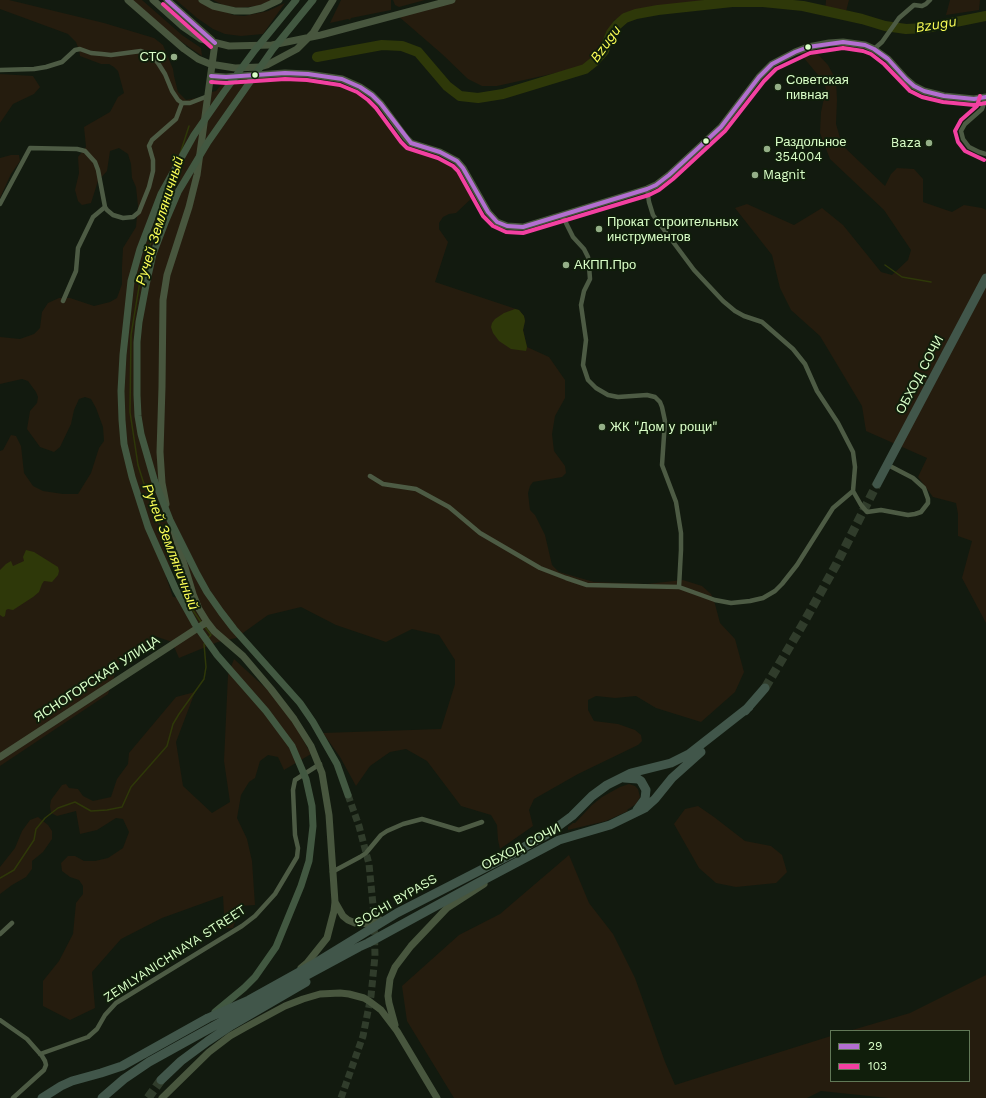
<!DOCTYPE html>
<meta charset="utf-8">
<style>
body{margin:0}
#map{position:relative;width:986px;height:1098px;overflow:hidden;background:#121a0f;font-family:"Work Sans",sans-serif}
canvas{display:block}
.legend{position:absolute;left:830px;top:1030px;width:140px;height:52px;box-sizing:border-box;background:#101e0b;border:1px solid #617857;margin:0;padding:5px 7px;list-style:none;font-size:12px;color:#daffc8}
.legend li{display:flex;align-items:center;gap:8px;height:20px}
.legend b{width:20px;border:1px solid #617857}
</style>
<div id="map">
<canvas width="986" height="1098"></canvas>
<ul class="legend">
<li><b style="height:5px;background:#b36fd0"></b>29</li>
<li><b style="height:5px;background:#f240a1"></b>103</li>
</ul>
</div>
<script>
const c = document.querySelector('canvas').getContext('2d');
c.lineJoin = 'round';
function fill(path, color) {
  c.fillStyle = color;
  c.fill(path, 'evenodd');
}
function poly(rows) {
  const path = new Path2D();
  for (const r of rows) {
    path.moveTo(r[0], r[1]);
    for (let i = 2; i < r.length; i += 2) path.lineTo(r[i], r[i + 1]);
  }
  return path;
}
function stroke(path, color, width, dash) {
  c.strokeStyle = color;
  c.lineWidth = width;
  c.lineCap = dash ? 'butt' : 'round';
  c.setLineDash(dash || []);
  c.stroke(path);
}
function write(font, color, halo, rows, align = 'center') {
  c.font = font + ' "Work Sans",sans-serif';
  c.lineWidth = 4;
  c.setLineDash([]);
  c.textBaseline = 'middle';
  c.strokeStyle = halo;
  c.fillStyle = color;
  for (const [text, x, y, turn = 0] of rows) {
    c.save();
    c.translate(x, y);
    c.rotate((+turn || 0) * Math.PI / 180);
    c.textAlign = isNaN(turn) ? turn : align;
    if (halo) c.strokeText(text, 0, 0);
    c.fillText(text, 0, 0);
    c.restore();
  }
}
fill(poly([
 [0,0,9,0,104,23,154,38,163,45,173,69,174,76,178,92,186,100,202,97,207,93,216,91,220,86,244,78,269,76,272,78,312,79,326,82,345,87,367,98,401,143,407,147,440,159,454,168,459,174,472,198,456,213,449,214,443,217,439,223,439,229,448,242,435,282,519,310,524,316,525,321,523,330,527,347,549,357,565,380,565,398,555,416,552,434,554,451,565,466,566,473,562,477,533,482,530,486,528,493,530,510,535,515,545,535,552,565,559,572,594,582,647,584,683,580,702,586,711,594,715,604,720,623,735,639,744,672,735,692,701,722,656,708,636,696,615,698,596,696,588,700,588,710,594,721,618,724,635,730,641,735,642,741,638,745,578,774,534,799,529,810,533,826,500,849,498,840,497,825,491,815,461,806,427,761,406,749,390,752,370,766,356,786,340,757,323,733,441,729,455,684,455,660,439,635,412,629,386,642,336,625,301,607,268,615,236,638,218,642,179,658,172,642,152,635,144,653,121,657,108,694,0,766,0,451,3,450,11,435,16,436,21,446,24,473,33,486,43,491,63,494,78,494,91,473,99,448,104,441,103,427,96,408,91,399,85,397,79,399,74,410,71,424,60,447,54,452,40,447,27,429,30,411,37,403,38,397,36,392,28,381,22,379,0,384,0,337,20,339,34,334,40,328,42,312,48,303,59,298,70,298,94,306,110,302,117,298,122,284,122,267,123,248,136,227,138,206,136,187,132,178,131,164,128,154,119,148,110,151,107,171,98,181,91,203,82,205,78,201,75,190,79,173,78,157,86,147,84,127,110,112,118,97,124,93,118,71,114,67,109,64,101,64,80,56,79,50,76,42,68,34,0,9],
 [181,556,194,594,190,598,173,597,166,577,176,557],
 [132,0,142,0,182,35,201,48,202,56,176,38],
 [176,0,198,0,233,15,244,16,268,11,285,3,263,34,241,36,225,34,213,29,197,18],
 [213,0,272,0,259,6,238,8,223,5],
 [341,0,391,0,391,10,351,18,350,20,348,19,330,23],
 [393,0,425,0,399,7,395,5],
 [451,0,706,0,614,20,592,65,497,86,482,86,468,79,442,54,397,15],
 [826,0,849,0,844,19,825,12],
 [950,0,980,0,979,10,946,15],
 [812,48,828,65,836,80,837,100,836,124,842,145,885,186,891,174,897,168,914,169,923,179,923,202,952,212,964,205,982,208,986,210,986,623,962,578,972,541,958,536,958,514,956,503,933,497,918,477,927,458,866,431,862,406,820,336,791,310,780,288,772,255,735,208,747,204,794,225,822,208,843,225,881,272,892,275,908,260,911,250,884,210,830,159,820,133,821,112,826,89,823,81,799,52],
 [0,74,33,76,40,87,34,94,13,104,0,123],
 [11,155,19,155,20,161,11,174,0,198,0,158],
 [234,659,283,704,311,754,284,770,278,757,268,755,260,761,255,778,249,782,241,795,237,818,247,839,252,861,255,905,240,906,233,928,224,928,222,925,224,914,223,896,162,918,121,939,92,972,95,1008,70,1020,43,1006,43,981,59,961,73,934,76,903,83,894,83,886,79,880,70,877,62,871,61,863,68,856,75,856,84,861,95,861,108,858,123,848,129,832,123,819,116,818,97,830,80,834,76,811,57,816,51,813,50,806,51,800,62,785,66,784,69,788,78,789,83,796,93,801,111,797,117,779,128,764,129,753,176,697,195,692,176,742,183,786,212,813,230,802,224,761,228,675],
 [629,784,635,786,638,789,640,797,636,804,627,810,628,811,606,821,568,830,568,827,573,823,575,823,592,805,602,797,620,787],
 [698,806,714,817,745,841,771,846,782,855,787,872,776,883,736,887,716,883,699,868,674,824,685,809],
 [38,817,48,825,52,831,52,839,43,852,32,861,32,869,26,877,12,885,0,894,0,867,15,848,22,831,30,820],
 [569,855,589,903,613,934,635,978,665,1062,675,1085,831,1036,831,1081,969,1081,969,1031,849,1031,910,1013,986,975,986,1098,888,1098,821,1091,807,1098,454,1098,407,1021,402,986,459,935,500,914]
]), '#251c0e');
fill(poly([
 [515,309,519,310,524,316,525,321,523,330,527,347,526,351,511,349,499,341,493,333,491,327,492,323,495,319,504,313],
 [26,550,34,552,58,567,59,571,58,575,52,582,44,581,42,584,39,592,33,597,13,610,8,609,6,610,5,616,3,617,0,615,0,570,6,564,11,561,13,566,24,561,23,557]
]), '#2e3809');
stroke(poly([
 [180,154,189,126],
 [171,183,142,269,131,335,130,412,138,465,143,481,192,609,201,622],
 [885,265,902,277,931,282],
 [205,627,211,635,208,638],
 [0,878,14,870,34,840,36,829,45,818,58,808,75,802,91,811,107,810,122,807,131,787,167,746,173,724,179,714,204,679,206,667,204,644,205,643]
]), '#2e3809', 1.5);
stroke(poly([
 [317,57,382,45,402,46,418,52,447,86,460,96,478,98,503,94,585,69,595,61,604,51,611,33,617,25,625,18,636,14,658,10,732,2,763,2,803,6,862,19,885,26,906,29,926,28,986,16]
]), '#2e3809', 10);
stroke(poly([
 [341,1098,363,1036,371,996,375,956,374,915,369,864,359,826,348,795]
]), '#303c2b', 7, [7, 3.5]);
stroke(poly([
 [765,688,803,624,836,565,877,484],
 [148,1098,161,1080]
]), '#303c2b', 9, [9, 4.5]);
stroke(poly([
 [874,49,882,42,899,18,914,5,922,6,926,4,930,0],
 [0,70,34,69,46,67,62,62,75,50,80,49,91,53,102,54,111,55,141,51,151,55,158,63,165,74,172,91,178,100,182,103,190,103,208,96],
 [986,98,982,109,965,124,961,131,963,139,969,147,979,152,986,154],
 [647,189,649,202,653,215,694,270,723,301,735,311,744,316,762,322,793,349,805,364,817,391,838,423,853,452,855,467,853,491,861,505,867,512,881,510,908,515,915,514,921,512,928,503,928,499,924,488,913,478,888,465],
 [0,204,30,148,77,149,85,151,95,162,98,170,105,207,93,217,78,248,76,271,63,301],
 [105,207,107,210,113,215,123,218,133,217,139,212,149,187,153,171,153,160,149,146,152,140,176,119,182,103],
 [562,215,573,237,584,249,588,257,589,266,590,279,584,291,581,305,586,340,583,365,588,380,596,388,608,395,618,397,647,395,655,397,660,402,662,407,665,421,662,465,676,502,681,533,681,550,679,587,715,600,731,603,750,601,763,598,775,591,782,584,797,565,833,508,853,491],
 [370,476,383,484,416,489,449,507,480,533,540,568,566,578,587,585,679,587],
 [332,872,360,857,366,853,381,835,387,831,403,824,422,819,459,830,482,822],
 [0,934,12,923],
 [0,1020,27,1039,42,1056,45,1061,46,1065,44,1070,13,1098],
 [40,1054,88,1037,97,1029,105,1015,116,1003,242,926,255,916,275,894,297,857,298,848,295,835,293,790,295,780,320,764]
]), '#4d5b44', 4.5);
stroke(poly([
 [128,0,184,49,198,59,210,64,235,68,260,67,267,65,297,49,313,33,333,0],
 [153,0,182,26,201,39,229,46,272,45,321,35,452,0],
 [167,0,212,40],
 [202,0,213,6,235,11,249,11,262,8,279,0],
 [211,76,226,77,285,73,308,74,342,79,360,87,372,95,381,104,406,138,411,143,440,152,457,161,463,168,488,212,497,222,507,226,523,227,647,189,656,185,669,175,721,127,759,77,772,64,795,52,808,47,829,43,843,42,865,45,874,49,888,59,906,79,914,86,924,91,944,96,974,99,986,97],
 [166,504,162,483,160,452,162,387,163,300,167,275,189,207,197,175,215,43],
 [174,531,193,594,199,609,207,622,214,631,243,656,271,689,294,719,311,746,322,773,329,815,335,902,334,911,327,938,307,963,301,968],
 [0,757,207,622],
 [335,902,343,916,348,920,355,923,371,924,380,920],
 [395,1025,389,1003,388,996,390,979,395,967,411,946,447,908,484,884],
 [162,1098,209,1052,230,1036,246,1027,285,1006,303,999,320,994,340,993,349,994,364,998,369,1001,381,1010,397,1031,437,1098]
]), '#48563e', 7);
stroke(poly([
 [313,0,273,49,208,142,178,192,166,220,153,254,146,285,139,322,137,342,137,395,138,416,141,434,154,479,170,520,197,574,207,592,221,612,234,629,300,703,313,722,337,764,348,795],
 [215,1012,244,988,255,977,276,947,301,886,309,861,313,826,312,806,306,779,292,746,266,711,217,655,195,624,176,590,148,527,132,477,124,444,122,420,121,391,123,355,131,281,140,249,161,194,194,135,224,92,255,50,296,0]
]), '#425841', 7);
stroke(poly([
 [877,484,986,278],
 [745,711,765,688],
 [624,778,638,779,641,781,646,790,645,799,637,810],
 [161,1080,181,1061,208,1041,232,1025,306,982],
 [42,1098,61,1086,72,1081,101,1073,122,1066,208,1018,249,1000,312,965,397,913,512,854,549,833,572,816,592,796,607,785,631,773,671,763,689,754,749,707],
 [102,1098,124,1079,149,1062,270,995,359,947,368,943,476,884,559,840,610,825,645,808,655,799,672,778,701,752]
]), '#41564a', 9);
stroke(poly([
 [167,0,215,43],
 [211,76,226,77,285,73,308,74,342,79,360,87,372,95,381,104,411,143,440,152,457,161,463,168,488,212,497,222,507,226,523,227,647,189,656,185,669,175,721,127,759,77,772,64,795,52,808,47,843,42,865,45,874,49,888,59,906,79,914,86,924,91,944,96,974,99,986,97]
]), '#b36fd0', 4);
stroke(poly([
 [163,4,211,47],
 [211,82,226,83,285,79,307,80,340,85,357,92,368,100,376,108,401,142,407,148,438,158,453,166,458,171,483,216,493,226,506,232,523,233,649,195,659,190,673,179,725,131,764,81,776,69,810,53,843,48,863,51,871,54,884,64,910,91,922,97,943,102,974,105,986,103],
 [980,96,977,106,961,120,955,131,958,142,965,151,984,160]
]), '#f240a1', 4);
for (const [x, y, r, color] of [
 [808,47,3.5,"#daffc8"],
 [174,57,4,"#94af87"],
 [255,75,3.5,"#daffc8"],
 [778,87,4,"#94af87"],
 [706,141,3.5,"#daffc8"],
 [929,143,4,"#94af87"],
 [767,149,4,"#94af87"],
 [755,175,4,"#94af87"],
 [599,229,4,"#94af87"],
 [566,265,4,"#94af87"],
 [602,427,4,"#94af87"]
]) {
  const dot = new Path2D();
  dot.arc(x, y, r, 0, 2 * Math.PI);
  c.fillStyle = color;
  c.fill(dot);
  stroke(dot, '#101e0b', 1.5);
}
write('13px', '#daffc8', '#101e0b', [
 ["СТО",166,57,"right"],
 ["Советская",786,80],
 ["пивная",786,95],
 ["Раздольное",775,142],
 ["354004",775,157],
 ["Baza",921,143,"right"],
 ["Magnit",763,175],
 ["Прокат строительных",607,222],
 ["инструментов",607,237],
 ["АКПП.Про",574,265],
 ["ЖК \"Дом у рощи\"",610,427]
], 'left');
write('13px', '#daffc8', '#101e0b', [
 ["ОБХОД СОЧИ",920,375,-62],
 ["ЯСНОГОРСКАЯ УЛИЦА",97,679,-33],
 ["ОБХОД СОЧИ",521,847,-27],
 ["SOCHI BYPASS",396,901,-30],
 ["ZEMLYANICHNAYA STREET",175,954,-33]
]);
write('italic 14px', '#fcff56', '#101e0b', [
 ["Bzugu",936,25,-9],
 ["Bzugu",606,44,-54],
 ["Ручей Земляничный",160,221,-73],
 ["Ручей Земляничный",170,547,69]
]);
</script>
